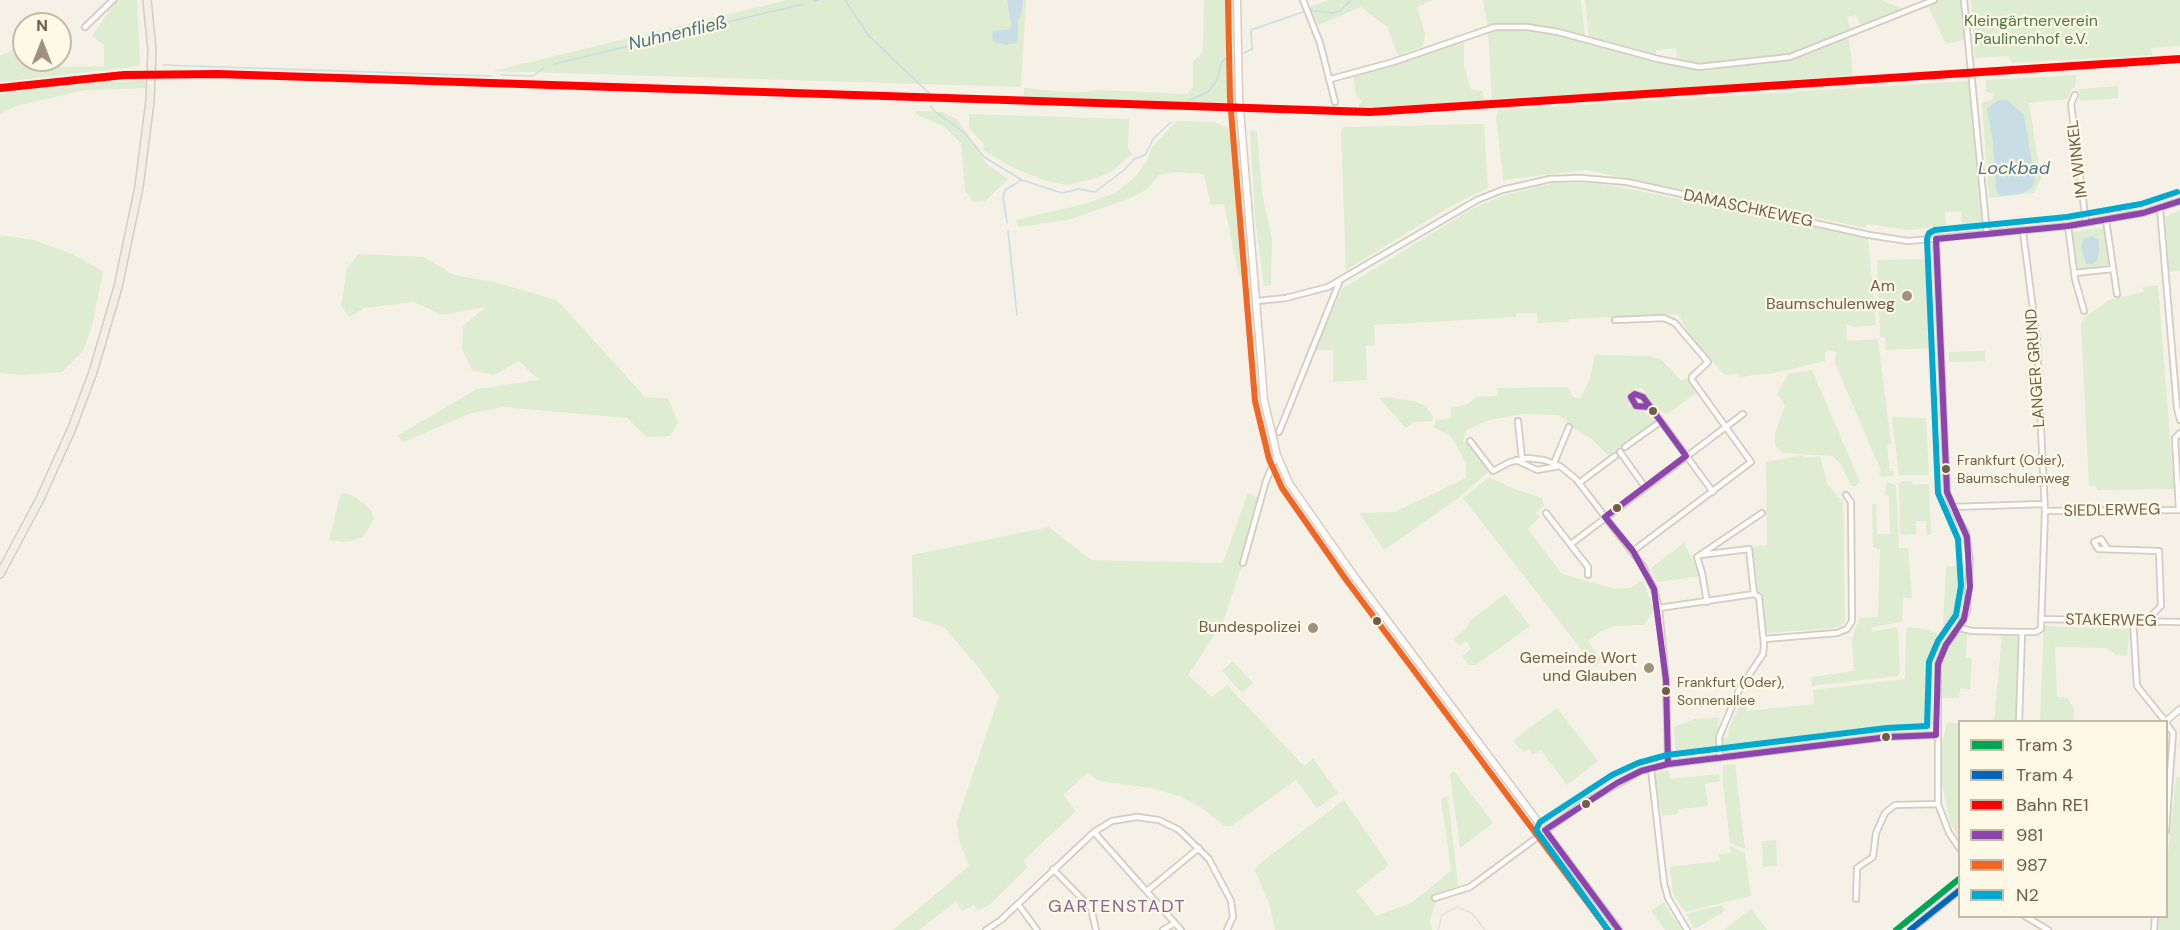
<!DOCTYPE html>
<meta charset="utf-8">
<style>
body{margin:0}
#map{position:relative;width:2180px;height:930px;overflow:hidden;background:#f5f1e6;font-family:"DM Sans",sans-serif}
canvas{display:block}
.legend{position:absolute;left:1958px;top:720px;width:210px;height:198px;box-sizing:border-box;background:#fef8e6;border:2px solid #c5baa7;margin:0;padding:8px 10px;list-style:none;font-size:18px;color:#705c49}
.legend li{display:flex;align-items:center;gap:12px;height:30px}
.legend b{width:30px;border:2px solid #c5baa7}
.north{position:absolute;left:12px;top:12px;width:60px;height:60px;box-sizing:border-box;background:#fef8e6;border:2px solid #c5baa7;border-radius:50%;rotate:0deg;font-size:16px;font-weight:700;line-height:24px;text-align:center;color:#705c49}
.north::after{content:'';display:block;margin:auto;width:21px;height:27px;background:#9f9080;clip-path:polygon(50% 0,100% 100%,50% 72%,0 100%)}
</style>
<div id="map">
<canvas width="2180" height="930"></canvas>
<ul class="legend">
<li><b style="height:8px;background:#00a651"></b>Tram 3</li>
<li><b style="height:8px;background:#0065bd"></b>Tram 4</li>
<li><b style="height:8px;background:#f00"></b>Bahn RE1</li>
<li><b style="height:8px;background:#8e44ad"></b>981</li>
<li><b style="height:8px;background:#f26522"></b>987</li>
<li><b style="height:8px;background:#00a9ce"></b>N2</li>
</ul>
<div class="north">N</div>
</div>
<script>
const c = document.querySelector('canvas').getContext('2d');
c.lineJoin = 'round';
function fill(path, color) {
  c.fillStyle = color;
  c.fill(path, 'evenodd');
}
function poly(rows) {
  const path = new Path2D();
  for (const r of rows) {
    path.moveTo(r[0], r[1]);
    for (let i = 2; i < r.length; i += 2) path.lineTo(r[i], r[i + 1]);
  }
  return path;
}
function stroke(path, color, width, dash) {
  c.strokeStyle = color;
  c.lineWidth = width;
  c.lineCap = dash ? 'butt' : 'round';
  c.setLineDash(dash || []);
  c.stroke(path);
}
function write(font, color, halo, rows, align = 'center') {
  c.font = font + ' "DM Sans",sans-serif';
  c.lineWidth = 4.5;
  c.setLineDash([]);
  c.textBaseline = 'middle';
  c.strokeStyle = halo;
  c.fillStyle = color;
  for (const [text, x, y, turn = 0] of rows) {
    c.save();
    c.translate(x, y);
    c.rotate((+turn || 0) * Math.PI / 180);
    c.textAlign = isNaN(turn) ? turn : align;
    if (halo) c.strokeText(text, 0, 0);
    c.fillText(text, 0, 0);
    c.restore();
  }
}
fill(poly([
 [117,0,137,0,140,66,0,82,0,56,24,44,24,60,46,60,46,67,104,66,104,45,92,36],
 [787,0,1007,0,1011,26,1009,29,994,31,1018,39,1018,21,1022,12,1023,0,1026,0,1021,87,493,71],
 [1204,0,1230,0,1231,103,1024,97,1024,88,1075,93,1098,90,1187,94,1193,87,1193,62,1203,52],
 [1329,0,1433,0,1417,7,1425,34,1423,46,1398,55,1387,27,1361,7,1318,25,1310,7],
 [1483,0,1581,0,1585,36,1530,25,1487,25],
 [1585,0,1881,0,1904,9,1862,27,1856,15,1847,17,1850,29,1842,33,1842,36,1789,54,1718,64,1694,65,1677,61,1676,48,1656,50,1656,56,1589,38],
 [1940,0,1962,0,1967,39,1946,44,1928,6],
 [1971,0,2180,0,2180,46,2151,48,2152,55,2012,63,2008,56,1975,58],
 [1506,29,1558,35,1663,64,1704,71,1801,57,1849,38,1853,75,1673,89,1492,99,1488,30],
 [1464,39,1464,66,1471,90,1483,91,1484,101,1359,108,1359,104,1362,102,1356,95,1353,76],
 [2076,75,2075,88,2072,88,2068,99,2029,103,2041,179,2034,193,1989,198,1982,102,1992,100,1994,94,1986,92,1986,80],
 [145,81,146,88,85,90,16,106,0,114,0,94,101,82],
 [1968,81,1982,224,1962,225,1961,211,1945,212,1946,226,1909,230,1867,224,1866,228,1586,170,1503,180,1496,117,1499,110],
 [2118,86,2118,98,2080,101,2079,89],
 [916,111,942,112,957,119,987,164,1008,179,985,201,974,202,965,191,961,143,945,127,916,114],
 [969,114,1129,119,1128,149,1132,154,1111,172,1096,178,1067,185,1046,181,1014,168,983,150,984,144,969,128],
 [1177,121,1215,122,1230,129,1235,137,1247,275,1239,276,1224,204,1211,205,1204,174,1176,172,1159,175,1146,190,1128,199,1068,220,1018,227,1016,220,1088,203,1117,192,1136,176,1147,161,1152,147],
 [1484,124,1488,188,1451,206,1346,270,1341,130,1344,127],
 [1250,130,1257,131,1262,193,1272,239,1271,285,1264,286,1255,219],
 [1554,183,1594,183,1625,188,1868,238,1876,325,1855,327,1846,324,1847,341,1878,339,1891,444,1887,445,1890,471,1894,471,1892,476,1882,477,1879,475,1881,471,1835,363,1836,352,1828,350,1825,352,1825,361,1774,373,1739,377,1738,374,1725,375,1692,339,1678,314,1569,319,1568,322,1537,323,1537,313,1516,313,1516,317,1374,325,1375,345,1366,346,1367,380,1333,382,1333,350,1314,350,1343,288,1472,209,1505,195],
 [2180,210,2180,271,2169,272,2165,217],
 [2105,227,2110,261,2105,268,2080,271,2075,265,2071,232],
 [0,235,33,240,70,253,103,271,92,326,83,351,62,372,21,375,0,373],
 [359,254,424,257,454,275,494,282,557,300,645,397,668,398,678,423,670,436,647,437,627,418,503,407,469,414,404,442,397,436,477,389,539,380,519,361,494,375,472,370,462,349,463,326,486,307,442,315,414,302,364,308,350,317,341,306,347,268],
 [1930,259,1934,348,1886,350,1885,337,1880,337,1877,260],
 [2158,285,2174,489,2097,490,2096,486,2089,486,2081,325,2084,318,2109,300,2144,292,2143,287],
 [1985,351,1985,361,1949,362,1949,352],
 [1595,355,1648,356,1661,359,1682,381,1687,378,1697,392,1666,415,1662,410,1658,412,1652,405,1642,388,1635,389,1629,395,1629,406,1646,412,1656,422,1627,444,1623,443,1617,452,1612,451,1610,457,1592,439,1567,425,1567,420,1558,415,1523,414,1489,420,1467,430,1463,441,1471,445,1489,470,1487,473,1460,497,1384,550,1359,513,1395,512,1466,478,1466,463,1451,436,1433,427,1436,420,1451,418,1451,408,1466,405,1477,397,1497,396,1497,388,1568,387,1573,397,1581,398,1590,378],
 [1812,370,1860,482,1856,486,1851,486,1841,465,1833,456,1783,453,1775,445,1775,434,1785,405,1777,394,1788,374],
 [1387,397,1417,402,1425,406,1433,416,1432,421,1413,422,1406,428,1379,398],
 [1892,417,1926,418,1929,475,1899,475],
 [1803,455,1804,458,1820,456,1827,484,1843,502,1845,621,1843,625,1835,628,1765,633,1752,547,1767,545,1766,462],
 [1489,477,1517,490,1542,498,1544,506,1536,513,1540,517,1528,529,1562,574,1616,589,1630,588,1643,580,1654,610,1644,625,1614,626,1600,632,1588,641,1601,660,1595,667,1463,498],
 [1902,481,1912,481,1913,485,1929,484,1931,535,1927,535,1926,521,1916,521,1916,534,1900,535,1899,485],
 [1887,482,1896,485,1899,548,1908,548,1912,598,1903,598,1902,622,1871,627,1872,632,1895,627,1898,630,1900,672,1898,676,1812,686,1811,677,1854,671,1852,639,1859,618,1878,617,1880,550,1873,547,1872,504,1876,504,1877,534,1890,534,1889,496,1885,495],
 [341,493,354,496,371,510,374,519,363,537,347,542,329,540],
 [1248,493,1264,500,1223,622,1188,675,1212,697,1227,685,1304,766,1313,758,1338,793,1317,808,1296,780,1230,827,1223,825,1202,808,1180,796,1151,788,1099,781,1087,773,1063,795,1076,811,1023,861,1028,867,989,905,978,911,974,905,962,911,956,901,919,930,893,930,969,866,959,840,957,821,999,697,982,672,945,628,913,617,912,555,1049,527,1091,560,1223,563],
 [1684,543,1701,576,1657,582,1651,568],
 [1959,566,1966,568,1964,604,1956,624,1946,628,1943,626,1946,567],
 [1505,594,1530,626,1476,665,1469,665,1462,656,1471,649,1466,641,1459,646,1454,639,1467,628,1470,621],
 [2044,626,2130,629,2127,656,2116,655,2106,648,2055,647,2057,697,2068,698,2074,709,2074,721,2040,721],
 [1908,627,1929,630,1939,635,1942,640,1938,652,1933,653,1933,723,1930,730,1725,754,1721,750,1721,738,1728,737,1729,729,1743,699,1747,711,1814,704,1813,690,1905,679,1906,632],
 [1967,632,1966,658,1972,658,1970,689,1960,688,1959,698,1941,698,1943,659,1957,636],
 [2002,635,2016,635,2019,638,2016,721,1994,721],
 [1233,661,1253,683,1242,693,1222,671],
 [1557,708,1598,761,1567,785,1541,750,1533,755,1529,749,1524,752,1514,743,1515,739],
 [1719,717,1716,751,1676,756,1674,727,1695,719],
 [1947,723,1959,723,1959,838,1950,822,1941,779,1941,748],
 [1735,764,1745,849,1730,843,1723,784,1723,765],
 [1668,769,1670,779,1719,774,1720,781,1705,784,1708,806,1679,809,1677,814,1662,816,1653,774],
 [1454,771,1493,823,1460,848,1450,775],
 [2176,777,2180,777,2180,930,2157,930,2159,917,2166,916,2167,863],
 [1448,796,1458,886,1438,893,1430,922,1432,930,1275,930,1270,906,1255,870,1259,864,1344,800,1389,865,1356,891,1376,916,1411,903,1451,871,1441,799],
 [1776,840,1777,866,1763,867,1762,841],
 [1730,846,1745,853,1751,896,1685,912,1673,894,1670,867,1720,861,1719,854,1731,853],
 [1664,902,1667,908,1682,930,1665,930,1651,911],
 [1722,905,1725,911,1695,929,1686,914],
 [1751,909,1767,930,1724,930]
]), '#deecd1');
fill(poly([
 [1007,0,1023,0,1022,12,1018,21,1018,39,1016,43,1006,45,993,41,992,36,993,31,1009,29,1011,26],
 [1999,100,2007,100,2024,115,2035,179,2033,186,2024,193,2001,196,1996,191,1993,141,1987,108],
 [2092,236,2099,240,2099,253,2097,261,2092,264,2086,264,2081,248,2083,239]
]), '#c9dee4');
stroke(poly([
 [845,0,869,36,931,95],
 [814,1,818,0],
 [1311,10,1332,13,1340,11,1351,0],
 [1244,53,1252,49,1251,30,1306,11],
 [554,64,803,4],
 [163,65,492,76],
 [501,75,533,76,544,68],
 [1187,101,1208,92,1217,80,1222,61,1232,56],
 [931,106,934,111,965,133,984,157,1022,180,1062,193,1079,189,1095,192,1123,171,1134,159,1145,155,1153,139,1171,122],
 [1007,223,1003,196,1005,190,1022,180],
 [1008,231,1017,315]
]), '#c9dee4', 1.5);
const minor = poly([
 [1303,0,1320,43,1335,102],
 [1964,0,1987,234],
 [85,27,113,0],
 [1331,79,1393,62,1495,27,1527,27,1558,32,1658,59,1699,67,1790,57,1934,0],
 [2075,95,2071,104,2086,223],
 [2160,209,2177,408,2180,420],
 [2106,220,2117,294],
 [2068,226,2075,279,2084,311],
 [1936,239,1947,492,1952,507,1966,533,1970,560,1967,611,1959,628,1946,645,1938,664,1938,804,1949,833,1960,849],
 [2074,273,2113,269],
 [1257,301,1286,298,1328,287,1477,200,1502,190,1550,179,1581,178,1627,182,1869,235,1908,241,2068,226,2143,213,2180,201],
 [1615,320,1664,318,1675,323,1708,362,1692,377,1692,380,1751,462,1633,551],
 [1650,407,1636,406,1631,397,1635,394,1643,397,1713,492],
 [1518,421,1522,459],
 [1279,432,1339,283],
 [1470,441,1493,471,1510,462,1528,458,1544,460,1560,466,1576,479,1643,566,1654,589,1659,608,1666,680,1668,764],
 [1625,447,1660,422],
 [1620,452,1645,487],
 [1516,460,1537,470,1560,466],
 [1554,463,1569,427],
 [1579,483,1615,456],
 [1952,507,2044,504],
 [2179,510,2175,438,2180,433],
 [2045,511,2180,510],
 [1546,513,1588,567,1588,575],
 [1571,544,1743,414],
 [2107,548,2101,539,2094,542,2098,549,2159,551,2161,606,2153,614,2153,621],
 [1700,555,1749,549,1754,594,1759,597,1764,645,1763,654,1739,690,1719,737,1720,758],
 [1243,563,1266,481,1277,455],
 [1707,602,1702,573,1697,557,1762,513],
 [1659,608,1754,594],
 [2042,619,2180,622],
 [2133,621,2137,686,2166,722],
 [1959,628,1972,631,2022,632,2036,632,2041,629,2045,511,2040,408,2037,340,2023,232],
 [1764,639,1837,633,1847,629,1852,621,1851,502,1846,495],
 [2019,722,2022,632],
 [2166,723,2173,733,2166,831],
 [1651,769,1664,883,1668,898,1687,930],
 [1094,832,1181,930],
 [1053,869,1091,908,1096,930],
 [1147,891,1199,848],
 [1435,898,1470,887,1582,804,1641,771,1668,764,1888,737,1936,735],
 [1856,899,1857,868,1873,857,1876,833,1885,813,1895,805,1938,804],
 [1018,904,1037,930],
 [2025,916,2048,930],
 [986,930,1001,920,1094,832,1112,821,1137,817,1159,820,1179,830,1209,859,1231,901,1233,917,1227,930],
 [1163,930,1175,923],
 [2154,930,2155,916]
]);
const tertiary = poly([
 [2165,722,2180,709],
 [1911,930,1960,890]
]);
const secondary = poly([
 [1237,0,1239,98,1261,361,1264,400,1277,455,1289,483,1354,576,1619,930]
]);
const primary = poly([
 [0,574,40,499,72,428,93,372,118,287,139,187,150,101,152,50,147,0]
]);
stroke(minor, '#d3ccc2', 8);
stroke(tertiary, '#d3ccc2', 8);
stroke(secondary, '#d5cec3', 9);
stroke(primary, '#d3cdc4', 10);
stroke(minor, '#fefdfb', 4.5);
stroke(tertiary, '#fefdfb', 5);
stroke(secondary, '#fefdfb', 6);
stroke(primary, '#f1eee3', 7);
stroke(poly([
 [1438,930,1442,915,1457,907,1472,913,1485,930]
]), '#e4e1e3', 1.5);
stroke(poly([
 [1936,239,2068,226,2143,213,2180,201],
 [1936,239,1947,492,1967,537,1970,587,1964,619,1946,645,1938,664,1936,735],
 [1650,407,1636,406,1631,397,1635,394,1643,397,1686,456],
 [1605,517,1633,551,1654,589,1666,680,1668,764],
 [1605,517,1686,456],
 [1545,830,1617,783,1641,771,1668,764,1888,737,1936,735],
 [1545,830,1619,930]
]), '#8e44ad', 6);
stroke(poly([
 [1228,0,1230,99,1255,401,1269,459,1282,488,1347,581,1608,930]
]), '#f26522', 6);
stroke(poly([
 [1905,923,1954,883],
 [1608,930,1536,830,1540,822,1612,775,1638,763,1667,755,1887,728,1927,726,1929,662,1938,641,1956,615,1961,586,1958,539,1938,493,1927,239,1929,233,1935,230,2067,217,2141,204,2177,192]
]), '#00a9ce', 6);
stroke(poly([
 [0,88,124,75,218,74,1370,112,2180,59]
]), '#f00', 8);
stroke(poly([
 [1896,930,1960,878]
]), '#00a651', 6);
stroke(poly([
 [1910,930,1960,890]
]), '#0065bd', 6);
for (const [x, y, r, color] of [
 [1907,296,6,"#9f9080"],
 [1653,411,5,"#705c49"],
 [1946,469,5,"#705c49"],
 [1617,508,5,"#705c49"],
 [1377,621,5,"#705c49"],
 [1313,628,6,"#9f9080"],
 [1649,668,6,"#9f9080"],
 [1666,691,5,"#705c49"],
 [1886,737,5,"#705c49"],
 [1586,804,5,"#705c49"]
]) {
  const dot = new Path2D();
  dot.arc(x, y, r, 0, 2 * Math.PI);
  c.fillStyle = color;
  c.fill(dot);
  stroke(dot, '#fef8e6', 2);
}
write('14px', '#705c49', '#fef8e6', [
 ["Frankfurt (Oder),",1957,461],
 ["Baumschulenweg",1957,479],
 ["Frankfurt (Oder),",1677,683],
 ["Sonnenallee",1677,701]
], 'left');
write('16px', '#4e7b44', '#fef8e6', [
 ["Kleingärtnerverein",2031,22],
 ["Paulinenhof e.V.",2031,40]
]);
write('16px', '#705c49', '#fef8e6', [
 ["IM WINKEL",2078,159,-97],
 ["DAMASCHKEWEG",1748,209,12],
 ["LANGER GRUND",2036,368,-94],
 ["SIEDLERWEG",2112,511,-1],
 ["STAKERWEG",2111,621,1]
]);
write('16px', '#705c49', '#fef8e6', [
 ["Am",1895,287],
 ["Baumschulenweg",1895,305],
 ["Bundespolizei",1301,628],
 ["Gemeinde Wort",1637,659],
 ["und Glauben",1637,677]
], 'right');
write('italic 18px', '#47768a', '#fef8e6', [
 ["Nuhnenfließ",678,34,-13],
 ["Lockbad",2014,169]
]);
c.letterSpacing = '1.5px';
write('18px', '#8a6593', '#fef8e6', [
 ["GARTENSTADT",1117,907]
]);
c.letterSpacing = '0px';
</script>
